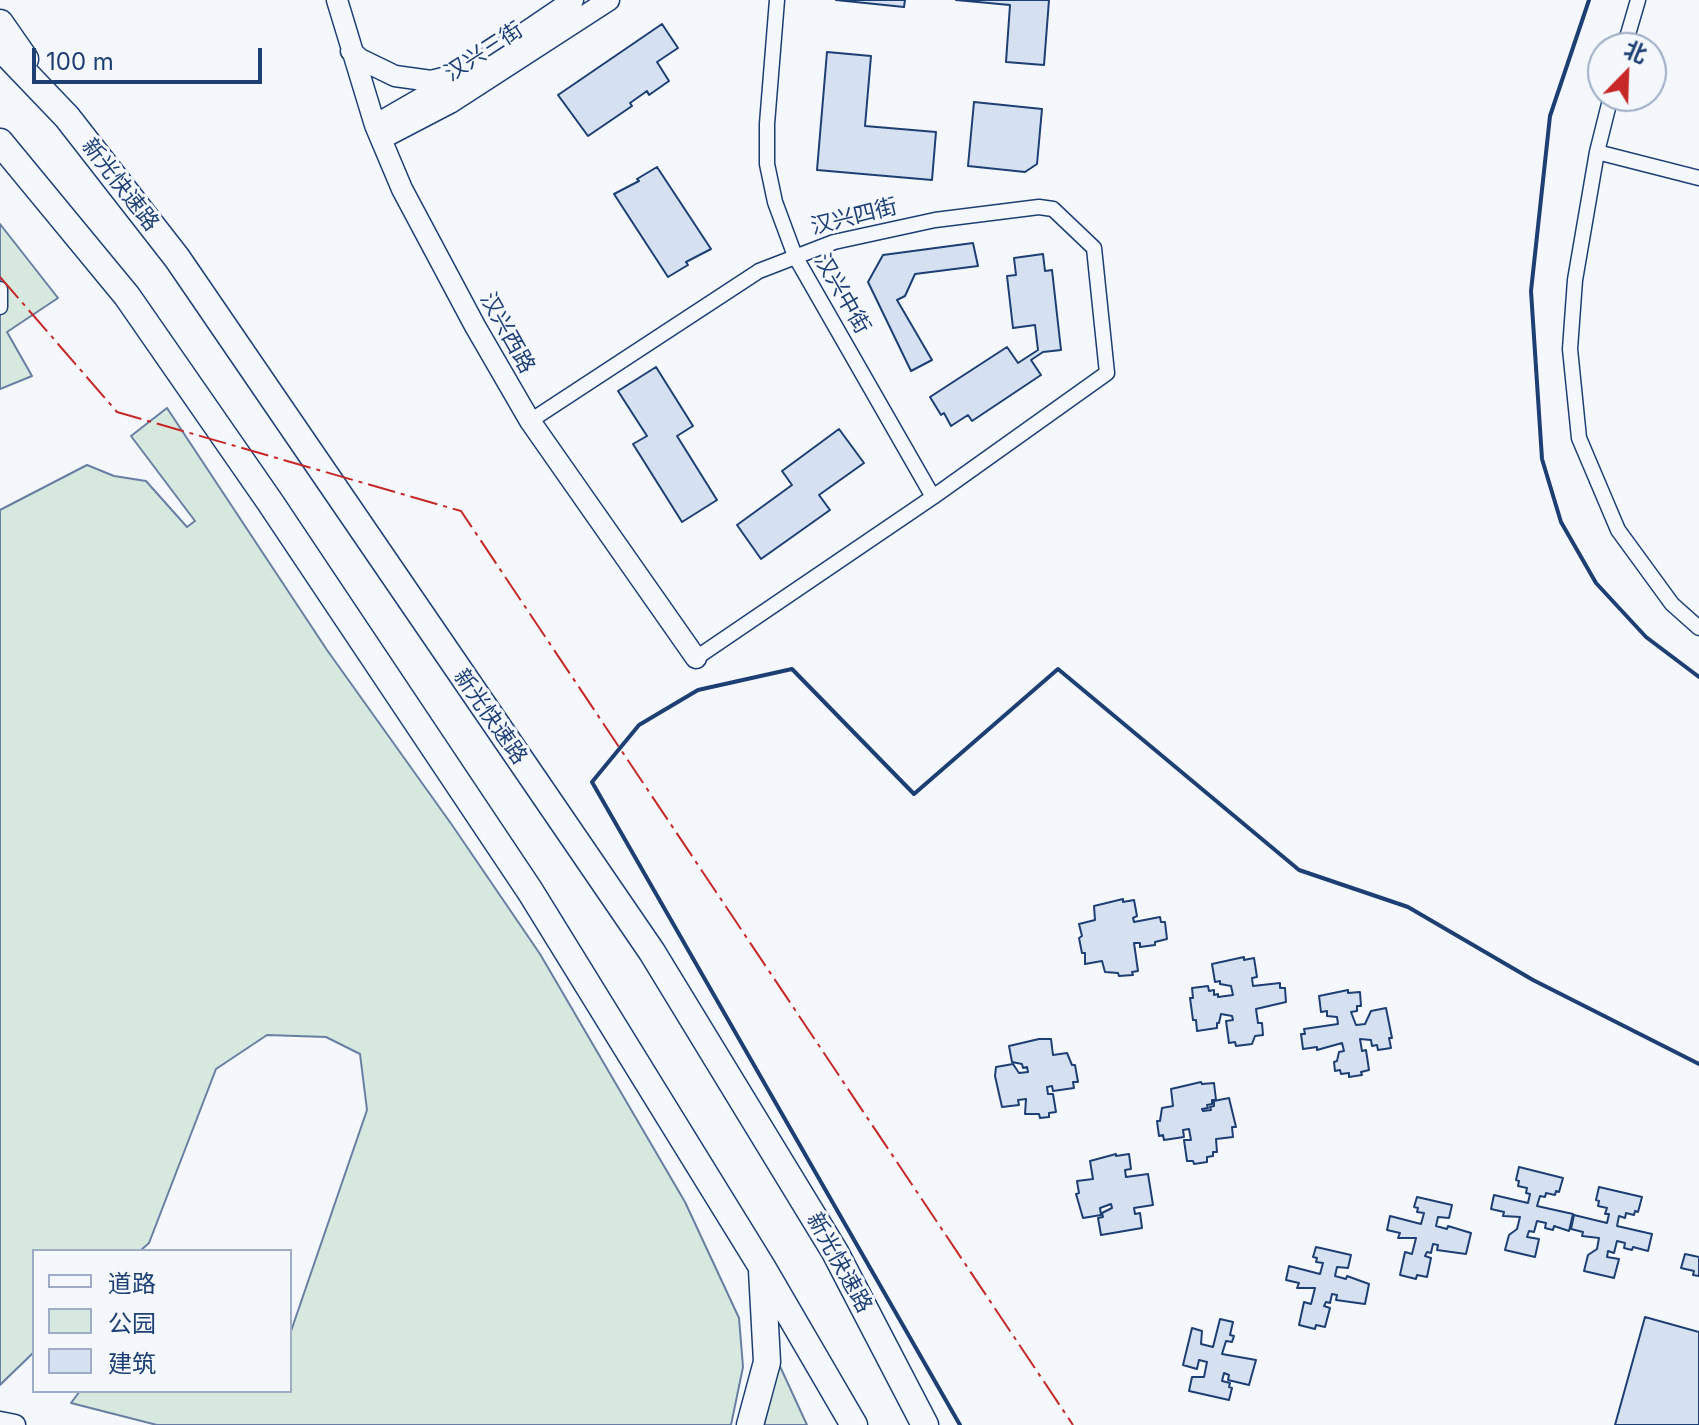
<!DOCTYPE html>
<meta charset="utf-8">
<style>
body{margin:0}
#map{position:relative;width:1699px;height:1425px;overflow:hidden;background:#f4f7fb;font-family:Inter,"Noto Sans SC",sans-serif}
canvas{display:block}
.legend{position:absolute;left:32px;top:1249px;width:260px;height:144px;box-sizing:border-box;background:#f4f7fb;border:2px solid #9eadc5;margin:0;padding:10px 14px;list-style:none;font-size:24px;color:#1d3f73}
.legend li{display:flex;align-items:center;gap:16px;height:40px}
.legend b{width:40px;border:2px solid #9eadc5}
.north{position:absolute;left:1587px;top:32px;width:80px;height:80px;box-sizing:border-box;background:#f4f7fb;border:2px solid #9eadc5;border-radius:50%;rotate:23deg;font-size:22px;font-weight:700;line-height:32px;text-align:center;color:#1d3f73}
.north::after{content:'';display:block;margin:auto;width:28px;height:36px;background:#c62828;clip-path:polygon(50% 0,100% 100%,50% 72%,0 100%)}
.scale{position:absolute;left:32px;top:48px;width:230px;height:36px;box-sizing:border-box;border:4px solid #1d3f73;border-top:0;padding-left:10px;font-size:24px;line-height:28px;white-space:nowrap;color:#1d3f73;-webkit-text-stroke:6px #f4f7fb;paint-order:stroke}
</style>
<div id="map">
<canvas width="1699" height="1425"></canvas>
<ul class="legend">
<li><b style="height:10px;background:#f4f7fb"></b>道路</li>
<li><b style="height:22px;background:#d7e8df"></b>公园</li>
<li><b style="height:22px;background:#d5e0f0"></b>建筑</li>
</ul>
<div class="north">北</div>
<div class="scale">100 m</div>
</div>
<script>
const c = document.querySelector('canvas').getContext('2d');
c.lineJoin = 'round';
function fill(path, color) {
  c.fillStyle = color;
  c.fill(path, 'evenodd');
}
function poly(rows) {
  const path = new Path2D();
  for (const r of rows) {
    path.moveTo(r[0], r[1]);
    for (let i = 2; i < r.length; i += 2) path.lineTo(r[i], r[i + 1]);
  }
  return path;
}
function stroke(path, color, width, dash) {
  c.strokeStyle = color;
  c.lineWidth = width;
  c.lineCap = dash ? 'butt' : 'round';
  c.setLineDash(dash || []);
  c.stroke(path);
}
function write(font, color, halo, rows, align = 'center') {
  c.font = font + ' Inter,"Noto Sans SC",sans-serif';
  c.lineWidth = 6;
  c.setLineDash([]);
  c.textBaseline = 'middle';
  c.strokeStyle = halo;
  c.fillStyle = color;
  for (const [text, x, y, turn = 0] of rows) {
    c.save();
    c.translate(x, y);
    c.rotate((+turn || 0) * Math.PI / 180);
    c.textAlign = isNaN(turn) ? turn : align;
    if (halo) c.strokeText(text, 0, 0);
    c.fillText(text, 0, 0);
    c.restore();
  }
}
const green = poly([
 [0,224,58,298,7,332,32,376,0,389,0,224],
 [167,408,327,650,452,825,540,954,685,1202,739,1318,743,1367,731,1425,157,1425,71,1403,80,1391,290,1391,290,1334,367,1110,360,1054,326,1037,267,1035,216,1069,149,1243,140,1251,34,1251,34,1352,0,1385,0,510,87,465,114,476,146,481,187,527,195,521,131,436,167,408],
 [778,1362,807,1425,764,1425,778,1362]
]);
fill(green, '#d7e8df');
stroke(green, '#687fa3', 2);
const building = poly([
 [836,0,905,0,904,7,836,0],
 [956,0,1049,0,1044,65,1006,62,1010,5,956,0],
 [662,24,678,48,657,62,669,81,649,95,647,91,630,103,632,106,588,136,558,95,662,24],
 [827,52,871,56,865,126,936,132,932,180,817,170,827,52],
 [974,102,1042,109,1037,164,1025,172,968,166,974,102],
 [657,167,711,249,686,262,688,265,668,277,614,194,639,181,637,179,657,167],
 [973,243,978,266,915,274,905,296,897,300,932,360,911,371,868,282,883,255,973,243],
 [1043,254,1045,271,1052,270,1061,350,1043,352,1031,360,1041,375,972,421,968,415,951,426,944,413,941,415,930,397,1007,347,1018,363,1038,350,1035,325,1013,328,1007,276,1016,275,1014,258,1043,254],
 [656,367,693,426,677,436,717,500,682,522,633,444,647,436,618,391,656,367],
 [839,429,864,463,819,495,830,510,761,559,737,525,792,485,782,471,839,429],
 [1123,899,1123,902,1134,900,1137,916,1133,918,1134,922,1160,917,1161,922,1165,922,1167,939,1155,942,1155,945,1140,947,1140,943,1134,943,1138,971,1132,972,1133,975,1119,976,1118,973,1105,972,1102,961,1085,964,1085,953,1082,953,1079,938,1082,936,1079,924,1095,920,1094,906,1123,899],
 [1244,957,1244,960,1254,958,1257,977,1252,978,1253,986,1280,983,1280,988,1285,988,1286,1002,1256,1009,1258,1023,1262,1023,1263,1035,1255,1036,1252,1044,1236,1046,1235,1042,1229,1043,1226,1021,1233,1020,1232,1016,1221,1014,1219,1023,1217,1023,1217,1028,1197,1031,1196,1020,1193,1020,1190,998,1193,998,1192,988,1208,986,1209,991,1214,990,1214,995,1218,994,1218,997,1233,995,1231,986,1220,984,1220,981,1215,982,1212,964,1244,957],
 [1348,990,1348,993,1360,992,1361,1006,1357,1006,1357,1011,1351,1012,1356,1025,1365,1024,1371,1011,1386,1008,1392,1038,1389,1038,1391,1048,1378,1050,1377,1045,1372,1046,1371,1040,1360,1039,1362,1051,1366,1050,1369,1070,1361,1072,1362,1075,1349,1077,1349,1073,1341,1074,1340,1070,1335,1071,1334,1062,1337,1061,1339,1052,1344,1051,1342,1043,1317,1050,1317,1047,1303,1049,1301,1034,1305,1034,1304,1029,1338,1024,1337,1017,1327,1016,1327,1011,1321,1012,1319,996,1348,990],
 [1039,1039,1051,1039,1053,1055,1067,1053,1072,1065,1075,1065,1078,1082,1073,1082,1074,1088,1053,1091,1052,1086,1047,1087,1048,1094,1053,1094,1056,1112,1049,1113,1049,1117,1040,1118,1039,1114,1025,1114,1026,1099,1018,1100,1019,1105,1002,1107,995,1076,996,1067,1013,1064,1019,1073,1028,1072,1027,1067,1023,1068,1022,1064,1012,1062,1009,1046,1039,1039],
 [1201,1082,1202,1084,1214,1083,1216,1100,1212,1100,1212,1104,1207,1105,1208,1108,1202,1109,1203,1111,1211,1110,1210,1107,1214,1106,1214,1101,1229,1098,1236,1127,1232,1127,1233,1137,1216,1139,1217,1152,1213,1152,1213,1156,1207,1157,1207,1162,1194,1164,1193,1161,1187,1161,1184,1140,1191,1140,1189,1129,1183,1130,1184,1137,1164,1140,1163,1135,1159,1136,1157,1121,1160,1121,1162,1108,1173,1106,1171,1089,1201,1082],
 [1116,1154,1116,1156,1129,1154,1131,1169,1125,1170,1126,1177,1148,1174,1153,1205,1134,1208,1135,1214,1140,1213,1142,1228,1101,1235,1098,1218,1103,1217,1102,1213,1112,1208,1111,1204,1100,1208,1101,1215,1083,1218,1076,1194,1079,1193,1077,1181,1093,1179,1090,1161,1116,1154],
 [1519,1167,1563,1178,1559,1192,1556,1191,1555,1195,1546,1193,1545,1197,1540,1196,1537,1206,1573,1214,1569,1231,1554,1226,1553,1230,1545,1228,1546,1223,1537,1221,1534,1232,1529,1231,1527,1237,1539,1239,1535,1257,1505,1250,1509,1235,1517,1229,1520,1217,1503,1216,1504,1212,1491,1209,1494,1195,1528,1203,1530,1194,1526,1193,1527,1188,1518,1186,1519,1181,1516,1180,1519,1167],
 [1599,1187,1642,1197,1638,1212,1635,1211,1634,1215,1626,1213,1625,1218,1619,1216,1617,1226,1652,1234,1648,1251,1633,1247,1632,1250,1624,1248,1625,1243,1617,1241,1614,1253,1608,1251,1607,1257,1619,1259,1614,1278,1584,1271,1588,1255,1597,1249,1599,1238,1582,1236,1583,1232,1571,1229,1574,1215,1607,1223,1609,1214,1605,1214,1607,1208,1598,1206,1599,1201,1596,1200,1599,1187],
 [1417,1197,1452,1205,1449,1218,1438,1217,1436,1226,1447,1229,1448,1226,1471,1233,1466,1254,1437,1250,1438,1245,1433,1244,1431,1253,1427,1252,1425,1256,1431,1258,1427,1277,1417,1275,1416,1279,1400,1275,1405,1252,1412,1254,1416,1238,1398,1238,1400,1233,1387,1230,1390,1216,1421,1224,1424,1213,1417,1212,1418,1208,1414,1207,1417,1197],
 [1316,1247,1351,1255,1348,1268,1337,1267,1335,1276,1346,1279,1347,1276,1369,1284,1365,1304,1336,1300,1337,1295,1332,1294,1330,1303,1326,1302,1324,1306,1330,1308,1325,1327,1316,1325,1315,1329,1299,1325,1304,1302,1311,1304,1315,1288,1297,1288,1299,1283,1286,1280,1289,1266,1320,1274,1323,1263,1316,1262,1317,1258,1313,1257,1316,1247],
 [1685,1254,1699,1257,1699,1276,1693,1275,1694,1271,1681,1268,1685,1254],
 [1645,1317,1699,1332,1699,1425,1615,1425,1645,1317],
 [1220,1319,1233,1322,1230,1335,1234,1336,1232,1342,1226,1341,1222,1354,1256,1360,1249,1385,1228,1380,1229,1375,1224,1373,1222,1381,1230,1383,1229,1387,1232,1388,1229,1400,1189,1391,1192,1377,1204,1377,1207,1362,1199,1360,1197,1369,1183,1365,1192,1328,1202,1331,1201,1344,1213,1347,1220,1319]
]);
fill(building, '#d5e0f0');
stroke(building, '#1d3f73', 2);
const street = poly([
 [777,0,767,124,767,164,775,202,795,256,933,497],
 [1624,48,1638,0],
 [1597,152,1611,96],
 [1699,178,1597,152,1575,280,1570,349,1579,438,1618,530,1672,604,1699,628],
 [0,289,0,307],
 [530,421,759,271,834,242,935,220,1039,207,1053,209,1094,248,1107,373,933,497,696,658]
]);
const secondary = poly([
 [337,0,375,125,402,189,475,326,530,421,696,658],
 [351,51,360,59,395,76,431,81,451,76],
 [375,125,467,72,573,0],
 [381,139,450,103,609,0],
 [0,1422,15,1425]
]);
const highway = poly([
 [0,23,25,59],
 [0,47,67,117,177,258,652,952,835,1252,925,1425],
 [0,142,127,296,270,502,530,891,762,1267,854,1425],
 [750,1425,767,1362,762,1270]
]);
stroke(street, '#1d3f73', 17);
stroke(secondary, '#1d3f73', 23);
stroke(highway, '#1d3f73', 29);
stroke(street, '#f4f7fb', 14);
stroke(secondary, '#f4f7fb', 20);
stroke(highway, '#f4f7fb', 26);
stroke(poly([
 [1589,0,1550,116,1531,291,1542,459,1561,522,1596,583,1646,637,1699,677],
 [960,1425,592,782,639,725,698,690,792,669,914,794,1058,669,1299,870,1408,907,1533,980,1699,1064]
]), '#1d3f73', 4);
stroke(poly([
 [0,277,117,412,461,511,1073,1425]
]), '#c62828', 2, [28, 6, 4, 6]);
write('22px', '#1d3f73', '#f4f7fb', [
 ["汉兴三街",484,52,-33],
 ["新光快速路",120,185,52],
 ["汉兴四街",854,217,-14],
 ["汉兴中街",842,294,60],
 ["汉兴西路",507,333,61],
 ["新光快速路",490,717,55],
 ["新光快速路",839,1263,61]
]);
</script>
